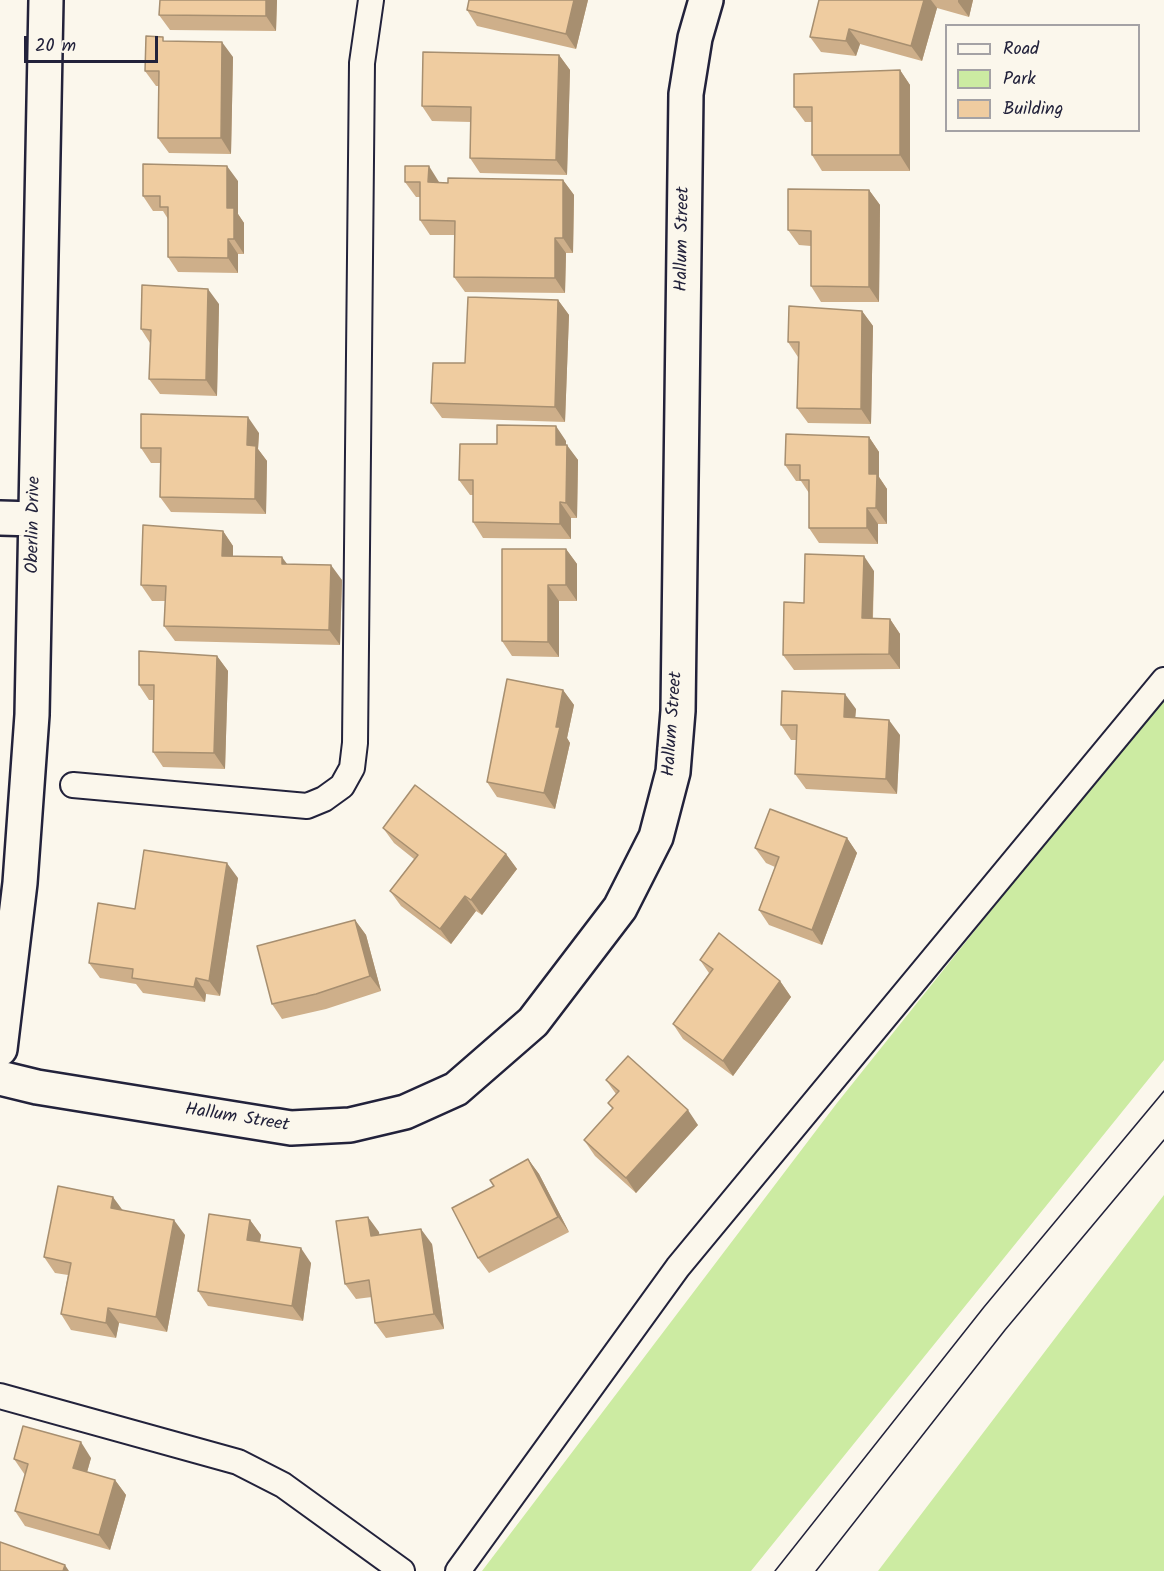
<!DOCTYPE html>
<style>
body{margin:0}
#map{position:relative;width:1164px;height:1571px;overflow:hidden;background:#fbf7ec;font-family:Kalam,sans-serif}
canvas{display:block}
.legend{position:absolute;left:945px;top:24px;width:195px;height:108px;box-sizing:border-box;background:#fbf7ec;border:2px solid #a4a2a5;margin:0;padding:8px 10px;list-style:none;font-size:18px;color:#22223b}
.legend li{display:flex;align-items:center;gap:12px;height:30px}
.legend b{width:30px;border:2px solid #a4a2a5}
.scale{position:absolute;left:24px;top:36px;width:134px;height:27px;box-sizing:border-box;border:3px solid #22223b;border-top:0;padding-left:8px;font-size:18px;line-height:21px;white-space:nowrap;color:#22223b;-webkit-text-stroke:4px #fbf7ec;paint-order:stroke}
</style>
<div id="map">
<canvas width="1164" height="1571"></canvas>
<ul class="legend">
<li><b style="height:8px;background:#fbf7ec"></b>Road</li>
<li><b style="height:16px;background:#cceba2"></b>Park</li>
<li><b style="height:16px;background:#efcca0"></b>Building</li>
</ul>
<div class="scale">20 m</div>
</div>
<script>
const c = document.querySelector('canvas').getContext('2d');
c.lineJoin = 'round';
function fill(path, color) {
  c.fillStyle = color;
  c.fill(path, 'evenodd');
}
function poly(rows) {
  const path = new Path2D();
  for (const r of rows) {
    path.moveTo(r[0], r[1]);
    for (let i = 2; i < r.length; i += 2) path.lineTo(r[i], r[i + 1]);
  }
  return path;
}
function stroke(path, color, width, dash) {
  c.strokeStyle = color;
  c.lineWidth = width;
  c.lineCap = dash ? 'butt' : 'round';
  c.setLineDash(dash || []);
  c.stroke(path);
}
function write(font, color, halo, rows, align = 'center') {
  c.font = font + ' Kalam,sans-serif';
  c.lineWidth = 4.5;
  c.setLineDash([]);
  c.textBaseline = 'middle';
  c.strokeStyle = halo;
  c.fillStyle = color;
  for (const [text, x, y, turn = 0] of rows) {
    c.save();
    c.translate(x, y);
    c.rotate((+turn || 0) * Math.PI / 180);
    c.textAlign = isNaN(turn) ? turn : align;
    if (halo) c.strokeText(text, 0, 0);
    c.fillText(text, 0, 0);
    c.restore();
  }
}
fill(poly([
 [1164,694,1164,1060,751,1571,482,1571,837,1103],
 [1164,1195,1164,1571,878,1571]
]), '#cceba2');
const service = poly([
 [73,785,307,806,324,799,342,786,352,768,355,743,362,63,371,0],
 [0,1396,238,1462,283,1485,402,1571],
 [458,1571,678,1267,1164,680]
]);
const minor = poly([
 [0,518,35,519],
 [0,1049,20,883,32,715,46,0],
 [0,1078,37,1087,291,1128,350,1125,405,1112,456,1089,533,1022,620,908,656,837,673,772,678,711,686,94,695,38,706,0]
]);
stroke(service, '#22223b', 28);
stroke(minor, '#22223b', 38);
stroke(service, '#fbf7ec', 24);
stroke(minor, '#fbf7ec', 33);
stroke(poly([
 [775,1571,984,1307,1164,1091],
 [816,1571,1005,1330,1164,1140]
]), '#22223b', 1.5);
fill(poly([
 [277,0,276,31,170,30,159,15],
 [588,0,576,49,477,26,467,10],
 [819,0,973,0,969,17,937,8,922,61,860,44,856,56,821,52,810,37],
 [166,41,233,57,231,154,169,153,158,138,159,86,156,86,145,71],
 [559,55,570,70,567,175,480,173,470,158,471,122,432,121,422,106],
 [900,70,910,85,910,171,822,171,812,155,812,122,805,122,794,107],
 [563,180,574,195,573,253,566,253,565,293,465,292,454,277,455,235,430,235,420,220,420,197,416,197,405,182,439,182,448,183],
 [238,181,238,214,244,223,244,254,238,254,238,273,178,272,168,257,168,219,163,211,153,211,143,196],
 [869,190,880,205,879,302,821,302,811,286,811,246,799,245,788,230],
 [558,300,569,315,565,422,442,418,431,403,465,363],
 [219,304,217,396,160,394,149,379,150,343,141,329],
 [862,311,873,326,871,424,808,423,797,408,798,357,788,342],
 [259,433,258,449,267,461,266,514,171,512,160,497,161,463,151,463,141,448],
 [869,437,879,452,879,477,887,489,887,524,878,524,878,544,819,543,809,528,809,493,801,481,796,481,785,465],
 [566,441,566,445,578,460,577,518,571,518,571,539,483,538,473,522,473,495,470,495,459,480,497,444],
 [223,531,233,546,233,556,288,564,342,580,340,645,175,641,164,626,165,601,152,601,141,585],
 [566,549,577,564,577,601,559,601,559,657,512,656,502,641],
 [874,571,873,618,890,619,900,634,900,669,794,670,783,655,804,603],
 [217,656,228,671,225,769,163,767,153,752,154,700,149,700,139,685],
 [563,690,574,705,567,738,570,743,555,809,497,797,487,782],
 [856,709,855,718,900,735,897,794,806,789,795,774,797,740,791,740,781,725],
 [383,828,506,854,517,869,482,915,476,911,451,944,401,906,390,891,414,859,394,843],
 [847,838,857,853,822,945,769,925,759,910,775,867,766,863,755,848],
 [238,878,220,996,206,994,205,1002,143,993,136,984,100,978,89,963,135,909],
 [355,920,366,935,381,991,326,1009,282,1019,272,1004],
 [700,960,780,981,791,997,733,1076,683,1039,673,1024,709,973],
 [606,1080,698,1125,636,1193,595,1156,584,1140,613,1109,608,1103,616,1094],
 [528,1159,539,1174,569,1232,489,1273,478,1258,494,1186],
 [123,1210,185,1235,167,1332,119,1323,116,1338,71,1330,61,1314,68,1275,55,1273,44,1257],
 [250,1220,261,1235,260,1242,311,1263,303,1321,208,1306,198,1291],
 [379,1232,379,1235,432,1244,444,1329,386,1338,375,1323,372,1297,356,1299,345,1284],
 [91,1458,87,1472,115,1480,126,1495,110,1550,25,1526,15,1511,25,1475,14,1459]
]), '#ceaf8a');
fill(poly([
 [266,0,277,0,276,31,266,16],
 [574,0,588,0,576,49,566,34],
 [924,0,931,0,937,8,922,61,911,46],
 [958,0,973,0,969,17,958,2],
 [849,29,860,44,856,56,846,41],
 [222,42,233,57,231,154,221,138],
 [559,55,570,70,567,175,556,160],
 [900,70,910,85,910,171,900,155],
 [227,166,238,181,238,214,244,223,244,254,234,239,227,208],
 [429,166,439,182,439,197,428,182],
 [563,180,574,195,573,253,563,238],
 [869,190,880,205,879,302,869,287],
 [555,238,566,253,565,293,555,278],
 [228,239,238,254,238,273,228,258],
 [208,289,219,304,217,396,206,380],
 [558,300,569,315,565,422,555,407],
 [862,311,873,326,871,424,861,409],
 [248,417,259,433,258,449,267,461,266,514,255,499,247,445],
 [556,426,566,441,566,460,556,445],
 [869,437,879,452,879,477,887,489,887,524,876,508,869,474],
 [567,445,578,460,577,518,566,503],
 [560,502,571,518,571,539,560,524],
 [867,508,878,524,878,544,867,528],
 [223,531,233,546,233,571,222,556],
 [566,549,577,564,577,601,566,585],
 [864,556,874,571,872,633,862,618],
 [282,557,293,572,282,564],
 [331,565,342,580,340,645,329,630],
 [548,585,559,601,559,657,548,642],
 [890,619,900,634,900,669,889,654],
 [217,656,228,671,225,769,214,753],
 [563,690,574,705,567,738,570,743,555,809,544,793],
 [845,694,856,709,854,732,844,717],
 [889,720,900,735,897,794,886,779],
 [847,838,857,853,822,945,812,930],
 [506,854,517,869,482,915,471,900],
 [227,863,238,878,220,996,209,981],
 [465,896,476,911,451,944,440,929],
 [355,920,366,935,381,991,370,976],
 [196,978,206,994,205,1002,194,987],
 [780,981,791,997,733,1076,723,1061],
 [688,1110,698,1125,636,1193,626,1178],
 [528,1159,539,1174,569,1232,558,1217],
 [113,1197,124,1212,111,1208],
 [368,1217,379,1232,382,1251,371,1236],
 [174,1220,185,1235,167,1332,156,1317],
 [250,1220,261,1235,257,1256,247,1240],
 [421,1229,432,1244,444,1329,434,1314],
 [301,1248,311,1263,303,1321,292,1306],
 [108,1308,119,1323,116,1338,106,1323],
 [81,1442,91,1458,84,1483,73,1468],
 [115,1480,126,1495,110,1550,99,1535],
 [65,1565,69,1571,63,1571]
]), '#a78f70');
const building = poly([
 [160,0,266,0,266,16,159,15,160,0],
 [469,0,574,0,566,34,467,10,469,0],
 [819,0,924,0,911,46,849,29,846,41,810,37,819,0],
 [146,36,163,37,163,41,222,42,221,138,158,138,159,71,145,71,146,36],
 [423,52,559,55,556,160,470,158,471,107,422,106,423,52],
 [900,70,900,155,812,155,812,107,794,107,794,74,900,70],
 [143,164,227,166,227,208,234,208,234,239,228,239,228,258,168,257,168,207,160,207,160,196,143,196,143,164],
 [405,166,429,166,428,182,448,183,448,178,563,180,563,238,555,238,555,278,454,277,455,221,420,220,420,182,405,182,405,166],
 [788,189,869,190,869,287,811,286,811,231,788,230,788,189],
 [142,285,208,289,206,380,149,379,151,330,141,329,142,285],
 [468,297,558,300,555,407,431,403,433,363,465,363,468,297],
 [789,306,862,311,861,409,797,408,799,342,788,342,789,306],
 [141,414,248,417,247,445,256,446,255,499,160,497,161,448,141,448,141,414],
 [497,425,556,426,556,445,567,445,566,503,560,502,560,524,473,522,473,480,459,480,460,444,497,444,497,425],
 [786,434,869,437,869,474,877,474,876,508,867,508,867,528,809,528,809,480,800,480,800,465,785,465,786,434],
 [143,525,223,531,222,556,282,557,282,564,331,565,329,630,164,626,166,586,141,585,143,525],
 [502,549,566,549,566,585,548,585,548,642,502,641,502,549],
 [805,554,864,556,862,618,890,619,889,654,783,655,784,602,804,603,805,554],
 [139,651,217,656,214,753,153,752,154,685,139,685,139,651],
 [507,679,563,690,556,727,560,727,544,793,487,782,507,679],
 [782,691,845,694,844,717,889,720,886,779,795,774,797,725,781,725,782,691],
 [415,785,506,854,471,900,465,896,440,929,390,891,418,855,383,828,415,785],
 [770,809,847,838,812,930,759,910,779,857,755,848,770,809],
 [144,850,227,863,209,981,196,978,194,987,132,978,133,969,89,963,98,903,135,909,144,850],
 [355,920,370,976,316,994,272,1004,257,946,355,920],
 [719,933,780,981,723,1061,673,1024,713,969,700,960,719,933],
 [628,1056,688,1110,626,1178,584,1140,613,1108,608,1103,619,1091,606,1080,628,1056],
 [528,1159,558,1217,478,1258,452,1208,494,1186,490,1180,528,1159],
 [58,1186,113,1197,111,1208,174,1220,156,1317,108,1308,106,1323,61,1314,71,1263,44,1257,58,1186],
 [209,1214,250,1220,247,1240,301,1248,292,1306,198,1291,209,1214],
 [368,1217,371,1236,421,1229,434,1314,375,1323,369,1280,345,1284,336,1221,368,1217],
 [23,1426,81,1442,73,1468,115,1480,99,1535,15,1511,28,1464,14,1459,23,1426],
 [0,1542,65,1565,63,1571,0,1571,0,1542]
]);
fill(building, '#efcca0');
stroke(building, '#a78f70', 1.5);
write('18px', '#22223b', '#fbf7ec', [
 ["Hallum Street",684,239,-89],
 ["Oberlin Drive",35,525,-89],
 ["Hallum Street",674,724,-86],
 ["Hallum Street",237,1119,9]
]);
</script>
